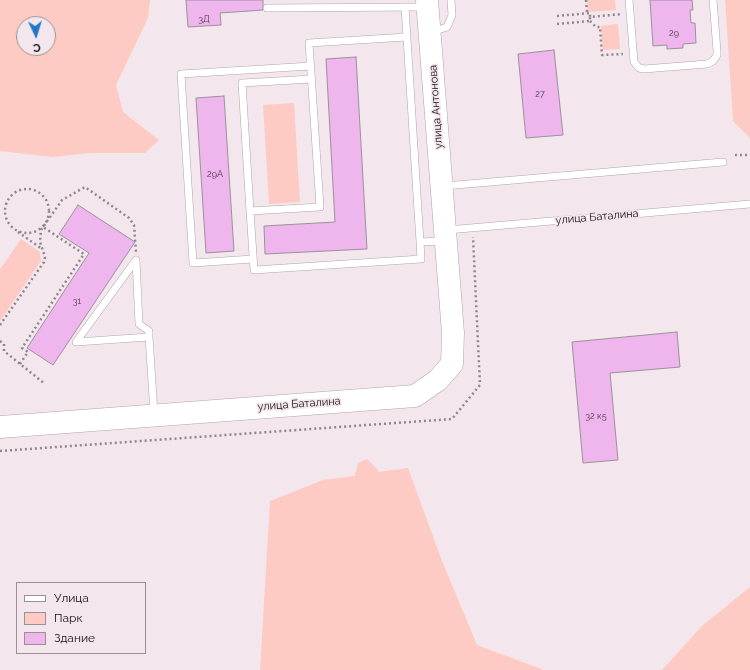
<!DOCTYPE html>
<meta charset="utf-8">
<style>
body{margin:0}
#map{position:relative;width:750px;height:670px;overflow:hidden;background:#f3e7ed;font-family:Raleway,sans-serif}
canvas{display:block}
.legend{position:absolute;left:16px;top:582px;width:130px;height:72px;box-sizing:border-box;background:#f3e7ed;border:1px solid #9a9195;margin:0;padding:5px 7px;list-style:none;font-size:12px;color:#141012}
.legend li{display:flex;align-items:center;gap:8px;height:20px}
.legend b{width:20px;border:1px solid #9a9195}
.north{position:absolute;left:16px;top:16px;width:40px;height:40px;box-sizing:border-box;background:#f3e7ed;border:1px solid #9a9195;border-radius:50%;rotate:176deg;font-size:11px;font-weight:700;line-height:16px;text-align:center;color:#141012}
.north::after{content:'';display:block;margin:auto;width:14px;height:18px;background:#2277c5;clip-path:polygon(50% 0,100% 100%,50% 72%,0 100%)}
</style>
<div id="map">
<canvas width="750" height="670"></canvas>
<ul class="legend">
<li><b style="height:5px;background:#fff"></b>Улица</li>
<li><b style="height:11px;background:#fecac4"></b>Парк</li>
<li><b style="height:11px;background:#efb5ed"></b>Здание</li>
</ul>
<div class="north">С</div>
</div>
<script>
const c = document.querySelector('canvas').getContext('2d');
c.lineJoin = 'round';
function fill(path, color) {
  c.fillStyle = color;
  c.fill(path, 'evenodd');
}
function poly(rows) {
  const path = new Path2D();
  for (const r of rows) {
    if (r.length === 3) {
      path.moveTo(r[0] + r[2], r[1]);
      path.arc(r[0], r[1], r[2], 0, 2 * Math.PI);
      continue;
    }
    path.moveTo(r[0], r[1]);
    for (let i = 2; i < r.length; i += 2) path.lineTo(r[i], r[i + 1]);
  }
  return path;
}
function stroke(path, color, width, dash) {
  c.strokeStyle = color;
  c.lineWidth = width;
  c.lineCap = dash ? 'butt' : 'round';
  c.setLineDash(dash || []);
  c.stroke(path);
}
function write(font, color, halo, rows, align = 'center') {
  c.font = font + ' Raleway,sans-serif';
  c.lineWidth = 3.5;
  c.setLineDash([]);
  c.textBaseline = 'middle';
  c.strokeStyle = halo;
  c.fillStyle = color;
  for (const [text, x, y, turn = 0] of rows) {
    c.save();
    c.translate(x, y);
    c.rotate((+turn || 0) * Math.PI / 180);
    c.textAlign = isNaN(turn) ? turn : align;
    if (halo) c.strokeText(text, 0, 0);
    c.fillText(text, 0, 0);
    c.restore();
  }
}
fill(poly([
 [0,0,150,0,148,18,116,85,123,112,159,140,145,153,91,153,52,157,0,151],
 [24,24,48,24,48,48,24,48],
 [587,0,615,0,616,10,588,12],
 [725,0,750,0,750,138,733,121],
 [618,24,620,49,603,50,601,26],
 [294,103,300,202,269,204,263,105],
 [21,239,40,252,41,261,0,321,0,269],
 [367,459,378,470,378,472,408,468,442,561,477,645,544,670,260,670,270,501,323,480,355,476,358,463],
 [750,587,750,670,662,670,702,626]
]), '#fecac4');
const building = poly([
 [186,0,263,0,263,10,220,13,221,25,188,27,186,0],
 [650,0,692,0,693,10,690,10,691,23,695,23,696,43,683,44,683,48,667,49,667,45,653,46,650,0],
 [554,50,563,135,526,138,518,54,554,50],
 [356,57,367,249,265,254,264,226,335,222,326,59,356,57],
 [224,96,234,251,206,253,196,98,224,96],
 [78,205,135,242,53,365,27,348,89,253,59,234,78,205],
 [677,332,680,367,610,373,618,460,583,463,572,342,677,332]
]);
fill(building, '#efb5ed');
stroke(building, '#999199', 1);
const lane = poly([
 [629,0,634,62,639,68,644,69,707,64,713,61,717,55,717,51,713,0],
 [405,7,420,242,443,241],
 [267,8,425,7],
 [432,32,447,27,452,15,451,0],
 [407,37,309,43,320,207,250,211,254,270,421,259,420,242],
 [444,186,723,162],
 [250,211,242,83,312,79],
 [447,230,750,204],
 [253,259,193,263,181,74,311,66],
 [149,337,76,342,136,260,139,324,149,331,149,337,154,413]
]);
const primary = poly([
 [0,427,415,396,438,380,452,364,453,333,427,0]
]);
stroke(lane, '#afa4a9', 8);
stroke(primary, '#afa4a9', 23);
stroke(poly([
 [586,0,587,13],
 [557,16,590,13,590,17],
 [590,21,596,27,600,27,602,55,623,54],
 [557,24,590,21,590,17,622,14],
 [735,155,750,155],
 [27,211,22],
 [18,232,42,249],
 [0,325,44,262,45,257,40,242,41,230,62,200,85,187,129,218,134,225,136,252],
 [0,341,4,344,4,351,45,384],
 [20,364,28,352,22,348,84,254,43,227],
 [0,451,452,419,480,385,473,237]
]), '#8f868b', 2.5, [2, 3]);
stroke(lane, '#fff', 7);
stroke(primary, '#fff', 22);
write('9px', '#4b3949', null, [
 ["3Д",204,19],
 ["29",674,33],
 ["27",540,94],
 ["29А",215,174],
 ["31",77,301],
 ["32 к5",596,416]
]);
write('11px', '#141012', '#f3e7ed', [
 ["улица Антонова",436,107,-94],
 ["улица Баталина",597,217,-5],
 ["улица Баталина",299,404,-4]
]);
</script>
